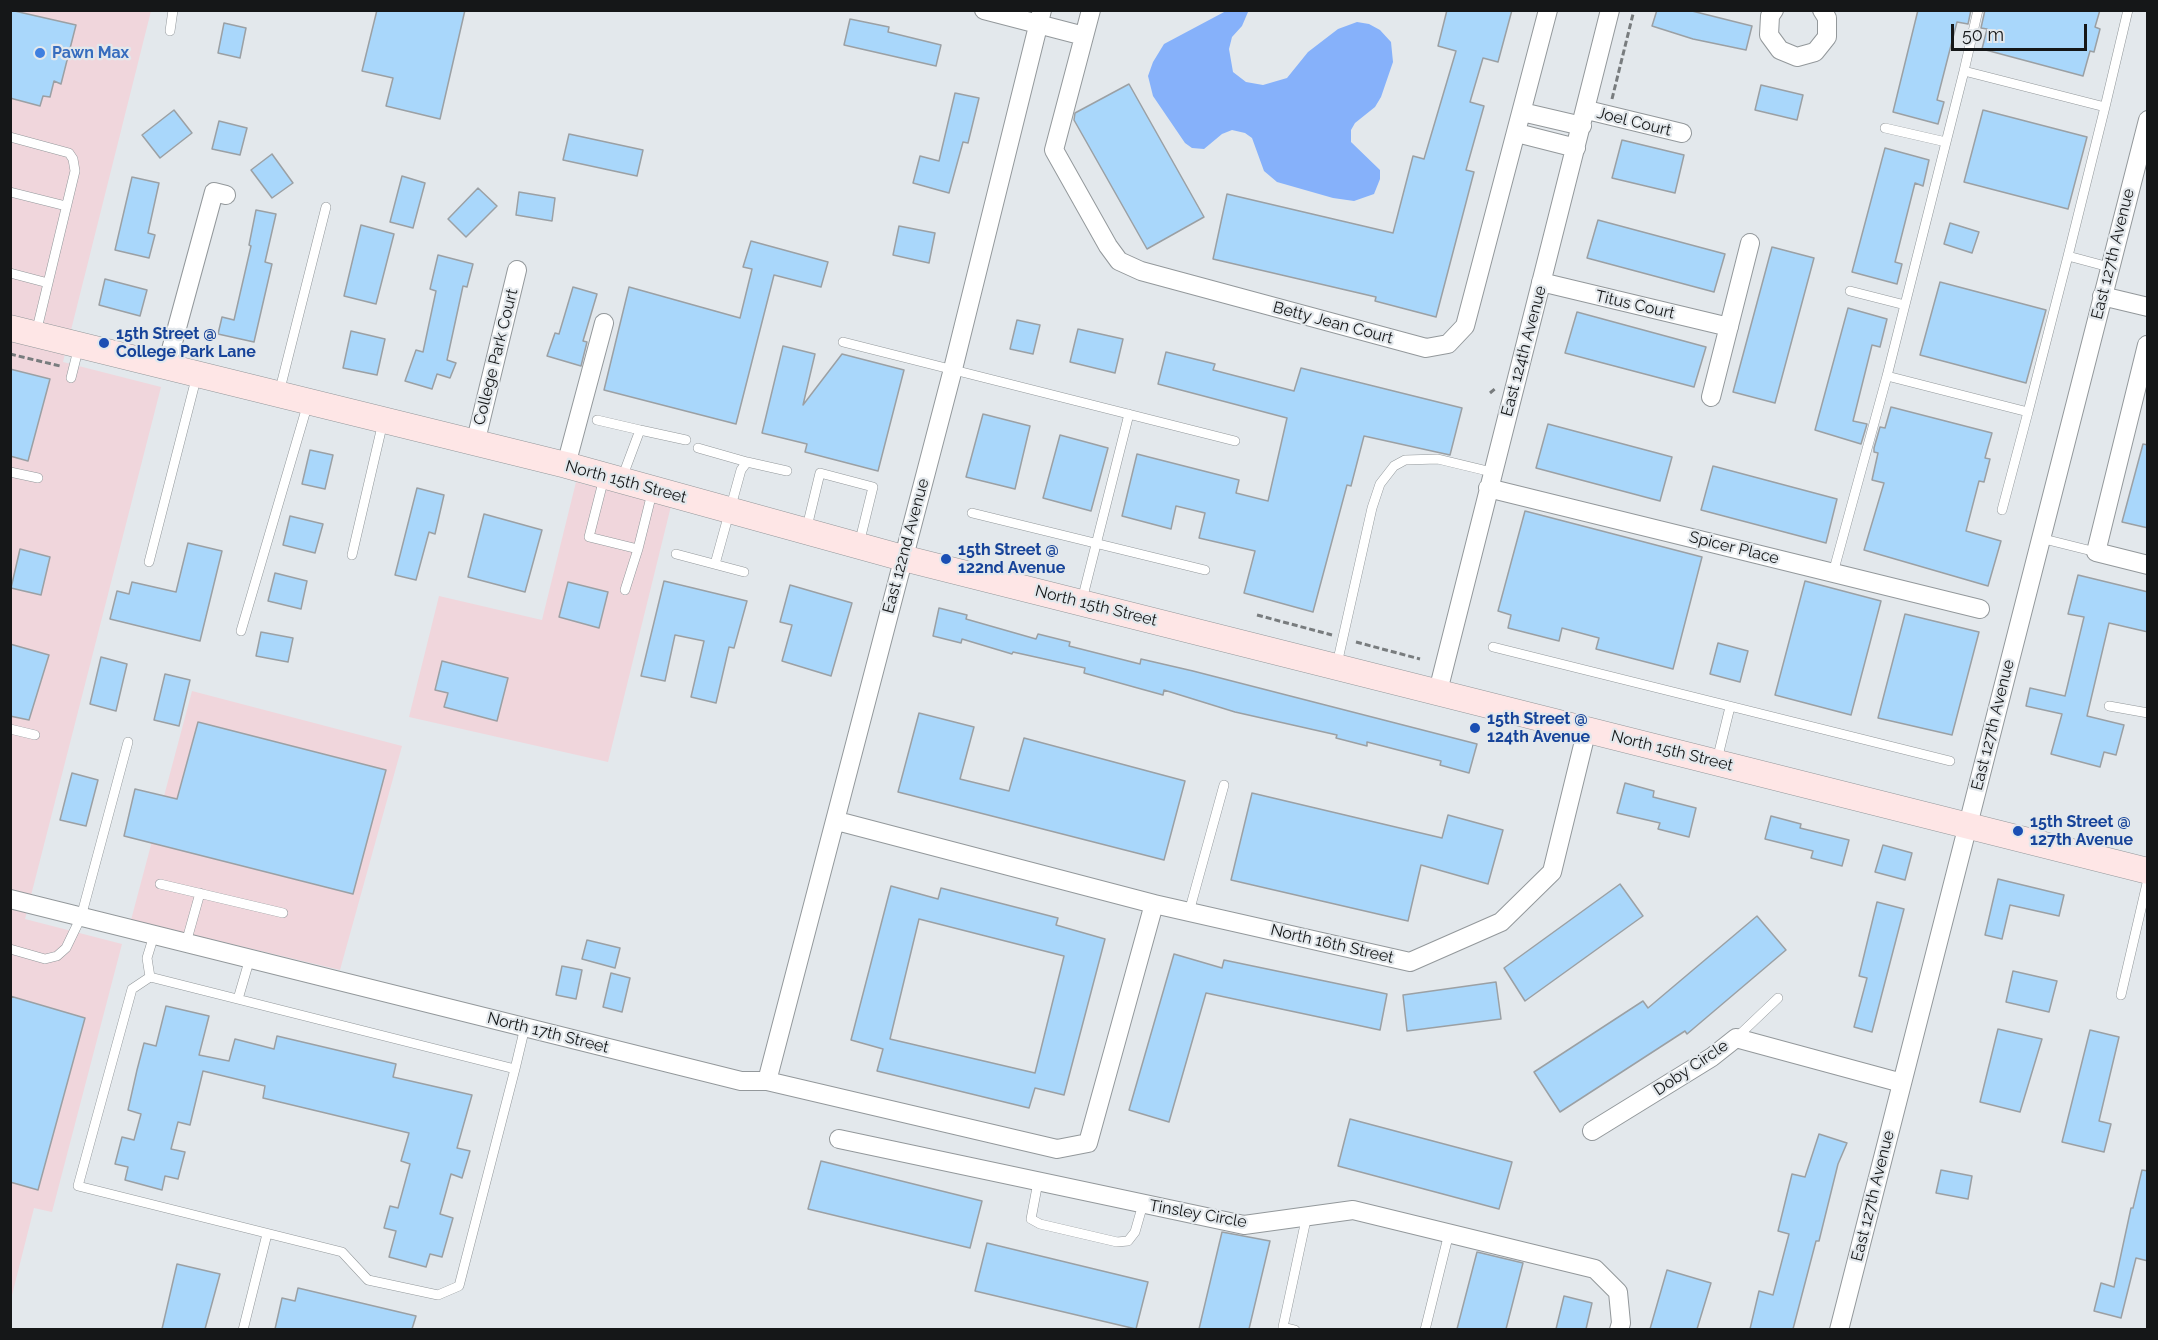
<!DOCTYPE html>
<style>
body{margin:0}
#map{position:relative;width:2158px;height:1340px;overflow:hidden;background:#e3e8ec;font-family:Raleway,sans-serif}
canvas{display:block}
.frame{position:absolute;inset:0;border:12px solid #151718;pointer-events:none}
.scale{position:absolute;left:1951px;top:24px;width:136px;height:27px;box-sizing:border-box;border:3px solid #151718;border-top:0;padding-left:8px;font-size:18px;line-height:21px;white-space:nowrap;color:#151718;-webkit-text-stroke:4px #e3e8ec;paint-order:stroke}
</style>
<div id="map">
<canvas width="2158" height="1340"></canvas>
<div class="frame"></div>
<div class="scale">50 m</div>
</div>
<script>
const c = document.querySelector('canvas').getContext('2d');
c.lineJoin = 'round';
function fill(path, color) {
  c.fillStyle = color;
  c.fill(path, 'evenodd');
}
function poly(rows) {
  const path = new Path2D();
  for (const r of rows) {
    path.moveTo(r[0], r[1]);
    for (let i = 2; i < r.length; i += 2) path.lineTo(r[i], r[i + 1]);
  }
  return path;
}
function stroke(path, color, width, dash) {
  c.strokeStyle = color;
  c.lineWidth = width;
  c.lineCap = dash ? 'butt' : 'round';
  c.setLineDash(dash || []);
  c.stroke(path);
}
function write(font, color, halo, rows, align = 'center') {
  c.font = font + ' Raleway,sans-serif';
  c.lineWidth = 4.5;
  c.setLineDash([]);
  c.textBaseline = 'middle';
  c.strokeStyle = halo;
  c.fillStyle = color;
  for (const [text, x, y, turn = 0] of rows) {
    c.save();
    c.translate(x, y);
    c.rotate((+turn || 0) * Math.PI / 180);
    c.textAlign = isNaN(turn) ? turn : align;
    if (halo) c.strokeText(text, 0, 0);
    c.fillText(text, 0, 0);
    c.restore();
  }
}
fill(poly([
 [11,11,151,11,63,362,161,387,25,919,122,944,52,1212,34,1208,11,1299],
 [576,482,671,506,608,762,409,717,439,596,542,620],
 [192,691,402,746,340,970,131,920]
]), '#f0d6dc');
fill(poly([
 [1226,11,1248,12,1242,26,1232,37,1229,49,1233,72,1246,82,1263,85,1287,78,1308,52,1338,29,1357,22,1369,24,1380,30,1391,42,1393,62,1381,97,1375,107,1355,123,1351,130,1351,142,1380,170,1380,179,1374,194,1354,201,1333,198,1277,182,1264,171,1252,138,1245,133,1232,130,1222,134,1204,149,1192,148,1185,143,1153,96,1148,76,1153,62,1164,44]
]), '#86b1fa');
const building = poly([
 [10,10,76,25,61,84,54,81,50,97,43,96,40,106,10,98,10,10],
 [377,10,465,10,440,119,386,106,393,78,362,71,377,10],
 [1447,10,1512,10,1498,62,1483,58,1470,102,1484,106,1466,170,1474,172,1436,317,1375,301,1376,297,1213,259,1227,194,1393,233,1413,156,1424,159,1456,51,1438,46,1447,10],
 [1657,10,1688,10,1752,26,1746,50,1693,39,1652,26,1657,10],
 [1918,10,1971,10,1968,24,1957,22,1937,100,1944,102,1938,124,1893,112,1918,10],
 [1985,10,2100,10,2095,27,2100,29,2094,52,2090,51,2083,76,1982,49,1987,29,1981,28,1985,10],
 [850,19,889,27,888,32,941,45,936,66,844,45,850,19],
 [224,23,246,28,240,58,218,53,224,23],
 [1129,84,1204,217,1147,249,1074,120,1075,113,1129,84],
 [1761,85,1803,95,1797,120,1755,110,1761,85],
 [955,93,979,98,968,143,963,142,949,193,913,183,920,156,939,161,955,93],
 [174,110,192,133,160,158,142,135,174,110],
 [1983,110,2087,137,2068,209,1964,182,1983,110],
 [219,121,247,128,240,155,212,149,219,121],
 [569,134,643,150,637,176,563,160,569,134],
 [1622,140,1684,155,1675,193,1612,178,1622,140],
 [1885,148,1929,160,1923,186,1915,183,1895,262,1902,264,1897,284,1852,272,1885,148],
 [272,154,293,183,272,198,251,170,272,154],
 [402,176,425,183,413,228,390,222,402,176],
 [132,177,159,183,148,233,155,235,149,258,115,250,132,177],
 [478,188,497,206,466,237,448,219,478,188],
 [519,192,555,198,552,221,516,215,519,192],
 [256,210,276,214,265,262,272,264,254,342,218,334,222,317,234,320,251,246,249,245,256,210],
 [1598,220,1725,254,1714,292,1587,258,1598,220],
 [1950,223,1979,232,1972,253,1944,244,1950,223],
 [361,225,394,234,376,304,344,296,361,225],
 [899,226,935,233,929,263,893,255,899,226],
 [751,241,828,262,821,287,774,275,736,424,604,390,629,287,740,318,752,269,743,267,751,241],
 [1772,247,1814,258,1775,403,1733,392,1772,247],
 [438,255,473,264,467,287,463,286,447,360,456,363,450,378,437,374,432,389,405,381,416,350,423,352,436,291,430,289,438,255],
 [105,279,147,290,140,316,99,305,105,279],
 [1940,282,2046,310,2026,383,1920,355,1940,282],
 [573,287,597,294,583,341,587,342,581,366,547,356,555,333,559,334,573,287],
 [1848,308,1887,319,1880,347,1872,345,1853,421,1867,424,1861,444,1815,430,1848,308],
 [1577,312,1706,347,1694,387,1565,353,1577,312],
 [1017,320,1040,325,1033,354,1010,349,1017,320],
 [1078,329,1123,339,1115,373,1070,362,1078,329],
 [351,331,385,339,377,375,343,368,351,331],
 [783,346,815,354,803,405,842,354,904,370,878,471,805,452,807,444,762,433,783,346],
 [1166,352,1215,364,1213,370,1294,391,1301,368,1462,408,1450,455,1364,436,1351,486,1347,485,1313,612,1244,593,1255,551,1199,538,1205,513,1176,506,1171,529,1122,516,1137,454,1239,480,1236,493,1268,501,1287,418,1158,384,1166,352],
 [10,369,50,379,28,461,10,456,10,369],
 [1891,407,1992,433,1985,458,1990,459,1984,482,1979,481,1966,531,2001,541,1988,586,1864,550,1884,483,1872,480,1878,453,1874,452,1874,448,1880,427,1885,428,1891,407],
 [983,414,1030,426,1015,489,966,477,983,414],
 [1548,424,1672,457,1660,501,1536,468,1548,424],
 [1060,435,1108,448,1091,511,1043,498,1060,435],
 [2143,444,2148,445,2148,528,2122,522,2143,444],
 [310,450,333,455,325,489,302,484,310,450],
 [1713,466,1837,499,1826,543,1701,510,1713,466],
 [417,488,444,495,435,534,429,532,416,580,395,575,417,488],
 [1525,511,1702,557,1673,669,1596,649,1599,638,1562,628,1559,641,1508,628,1511,615,1498,611,1525,511],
 [484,514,542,530,525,592,468,577,484,514],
 [290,516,323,524,315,553,283,545,290,516],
 [188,543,222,551,200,641,110,619,117,591,129,594,132,582,176,592,188,543],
 [20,549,50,557,41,595,11,588,20,549],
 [275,573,307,581,301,609,268,601,275,573],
 [2078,575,2148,592,2148,632,2109,623,2087,716,2124,725,2116,755,2104,752,2100,767,2051,754,2062,714,2026,706,2030,688,2065,696,2084,617,2068,614,2078,575],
 [664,581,747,601,734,648,729,647,716,703,691,697,704,641,675,635,665,681,641,676,664,581],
 [1805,581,1881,601,1851,715,1775,695,1805,581],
 [568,582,608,592,599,628,559,617,568,582],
 [790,585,852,603,831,676,782,661,792,625,780,622,790,585],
 [939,608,967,615,966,619,1036,639,1038,634,1070,642,1069,646,1140,664,1141,659,1193,671,1477,744,1469,773,1440,765,1441,761,1367,742,1367,746,1336,738,1337,735,1235,712,1164,690,1163,695,1134,687,1084,673,1085,668,1013,652,1012,654,962,639,961,643,933,636,939,608],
 [1905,614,1979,632,1952,735,1878,718,1905,614],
 [261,632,293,638,288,662,256,656,261,632],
 [1718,643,1748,651,1740,682,1710,674,1718,643],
 [10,644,49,655,29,720,10,716,10,644],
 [101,657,127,664,116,711,90,704,101,657],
 [442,661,508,678,497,721,444,707,448,693,435,690,442,661],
 [165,674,190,680,179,726,154,720,165,674],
 [919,713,974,727,960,779,1009,791,1024,738,1185,781,1164,860,898,792,919,713],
 [198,722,386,770,353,894,124,836,135,789,177,799,198,722],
 [72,773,98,780,86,826,60,820,72,773],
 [1625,783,1654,791,1653,797,1696,808,1689,837,1658,829,1660,823,1617,813,1625,783],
 [1252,793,1442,838,1448,815,1503,830,1488,884,1421,865,1408,921,1231,880,1252,793],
 [1771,816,1801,824,1800,828,1849,840,1842,866,1811,858,1813,851,1765,839,1771,816],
 [1883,845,1912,853,1905,880,1875,872,1883,845],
 [1998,879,2064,895,2059,916,2010,905,2002,939,1985,935,1998,879],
 [1620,884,1643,916,1525,1001,1504,968,1620,884],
 [891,886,938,899,941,888,1058,918,1056,925,1105,939,1064,1095,1035,1088,1029,1108,877,1071,883,1049,851,1040,891,886],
 [919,919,1064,956,1035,1073,890,1039,919,919],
 [1877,902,1904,909,1872,1032,1854,1027,1867,978,1859,976,1877,902],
 [1757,916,1786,950,1687,1034,1685,1031,1560,1112,1534,1072,1643,1001,1648,1008,1757,916],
 [587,940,620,948,615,968,582,959,587,940],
 [1174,954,1222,968,1224,960,1387,994,1380,1030,1206,993,1169,1122,1129,1110,1174,954],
 [562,966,582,970,576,999,556,995,562,966],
 [2013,971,2057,981,2049,1012,2006,1002,2013,971],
 [611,973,630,978,622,1012,603,1007,611,973],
 [1496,982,1501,1019,1407,1031,1403,995,1496,982],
 [10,996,85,1018,38,1190,10,1182,10,996],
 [166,1006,209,1016,199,1055,229,1061,235,1039,274,1049,277,1036,396,1064,393,1077,472,1095,457,1148,470,1151,462,1178,451,1174,440,1214,453,1218,442,1257,430,1254,426,1267,389,1257,396,1231,384,1228,390,1206,398,1208,410,1164,401,1161,409,1133,263,1098,265,1086,203,1071,190,1125,178,1122,171,1149,185,1152,178,1179,165,1176,162,1190,125,1180,128,1167,115,1164,122,1137,134,1140,141,1114,128,1110,137,1070,144,1043,156,1046,166,1006],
 [1998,1029,2042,1039,2020,1112,1980,1102,1998,1029],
 [2090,1030,2119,1037,2099,1121,2111,1124,2104,1152,2062,1142,2090,1030],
 [1350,1119,1512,1162,1499,1209,1338,1166,1350,1119],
 [1819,1134,1847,1143,1838,1164,1819,1241,1816,1241,1793,1329,1750,1329,1759,1291,1773,1295,1789,1234,1778,1231,1792,1174,1805,1177,1819,1134],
 [821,1161,982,1201,970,1248,808,1209,821,1161],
 [1941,1170,1972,1176,1968,1199,1936,1193,1941,1170],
 [2142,1170,2148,1171,2148,1261,2136,1258,2121,1318,2094,1311,2101,1283,2114,1287,2131,1208,2133,1208,2142,1170],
 [1222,1232,1270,1241,1249,1329,1199,1329,1222,1232],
 [987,1243,1148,1282,1136,1329,975,1291,987,1243],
 [1477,1252,1523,1263,1506,1329,1457,1329,1477,1252],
 [177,1264,220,1274,205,1329,162,1329,177,1264],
 [1667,1270,1711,1283,1697,1329,1650,1329,1667,1270],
 [298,1288,416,1316,412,1329,275,1329,282,1298,295,1301,298,1288],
 [1564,1296,1592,1303,1586,1329,1556,1329,1564,1296]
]);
fill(building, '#a9d7fb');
stroke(building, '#9ba0a4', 1.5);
const lane = poly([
 [170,31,173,10],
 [1964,71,1978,10],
 [2105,107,2128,10],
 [1885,128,1946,142],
 [10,137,69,153,73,159,75,171,36,333],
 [10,192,66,206],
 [2068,256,2028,412,1887,376,1964,71,2105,107,2068,256,2109,267],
 [10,273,48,283],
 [1850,291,1905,305],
 [843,342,1235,441],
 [71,378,79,346],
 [279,393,326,207],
 [597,420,640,430],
 [698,448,747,462],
 [10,472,38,478],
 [604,478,589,537,638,549,653,489],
 [622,478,640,430,686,440],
 [2002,510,2028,412],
 [972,513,1205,570],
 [806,531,820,473,873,487,859,544],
 [2040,538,2096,552],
 [676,554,744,572],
 [352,555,383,422],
 [149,562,197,375],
 [715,564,741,470,747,462,787,471],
 [1833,573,1887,376],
 [625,590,638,549],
 [1082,600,1129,414],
 [241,631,308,403],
 [1493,647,1950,761],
 [1337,664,1372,508,1380,484,1394,466,1405,460,1438,459,1492,472],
 [2109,706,2148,713],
 [10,729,35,735],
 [1717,760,1730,707],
 [160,884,283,913],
 [1189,912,1224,785],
 [186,943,200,893],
 [10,949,45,959,57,956,66,948,81,917,128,742],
 [150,977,515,1069,459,1286,438,1295,368,1280,342,1252,78,1186,132,989,150,977],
 [150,977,147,958,154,935],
 [2121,995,2148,879],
 [238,999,250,958],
 [1736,1038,1778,998],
 [515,1069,525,1027],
 [1038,1182,1031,1219,1040,1224,1117,1242,1128,1241,1135,1232,1143,1204],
 [243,1330,267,1234],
 [1295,1330,1283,1327,1307,1215],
 [1425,1330,1449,1233]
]);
const street = poly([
 [984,10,1084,36],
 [1091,10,1054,150,1108,246,1119,261,1141,271,1426,348,1448,344,1465,326,1548,10],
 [1774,10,1770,16,1769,35,1780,50,1797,57,1815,52,1827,37,1827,18,1822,10],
 [1587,110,1682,133],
 [1522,112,1582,126],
 [1517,133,1576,148],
 [1541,282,1729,327],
 [2102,296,2148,307],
 [2147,345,2096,552,2148,565],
 [166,368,214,192,226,195],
 [1711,397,1750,243],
 [475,444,517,270],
 [566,465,604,323],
 [1488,488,1980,609],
 [1438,691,1610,10],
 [837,821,1154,904,1410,962,1501,922,1552,872,1587,729],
 [10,899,741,1081,767,1081,1057,1149,1088,1143,1154,904],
 [767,1081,953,369,1042,10],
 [1592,1131,1712,1057,1736,1038,1902,1083],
 [839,1139,1244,1225,1353,1210,1595,1269,1618,1292,1621,1323,1619,1330],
 [1839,1330,2148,120]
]);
const secondary = poly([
 [10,328,566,465,903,558,2148,871]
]);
stroke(lane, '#93989b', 10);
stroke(street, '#93989b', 20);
stroke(secondary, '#93989b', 27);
stroke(poly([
 [1612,99,1634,10],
 [10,354,60,366],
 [1490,393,1496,388],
 [1257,615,1332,635],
 [1356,642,1420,659]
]), '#787c7e', 3, [6, 3]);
stroke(lane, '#fff', 9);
stroke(street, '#fff', 18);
stroke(secondary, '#fee6e6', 26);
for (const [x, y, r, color] of [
 [40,53,6,"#3f7fe0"],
 [104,343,6,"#1a4fb4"],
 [946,559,6,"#1a4fb4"],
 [1475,728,6,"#1a4fb4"],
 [2018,831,6,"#1a4fb4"]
]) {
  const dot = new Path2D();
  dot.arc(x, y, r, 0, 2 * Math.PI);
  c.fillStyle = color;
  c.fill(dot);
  stroke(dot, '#e3e8ec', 2);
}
write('bold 16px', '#366cbe', '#e3e8ec', [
 ["Pawn Max",52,53]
], 'left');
write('16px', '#151718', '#e3e8ec', [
 ["Joel Court",1634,122,14],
 ["East 127th Avenue",2113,254,-76],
 ["Titus Court",1635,305,13],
 ["Betty Jean Court",1333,323,15],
 ["East 124th Avenue",1524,351,-75],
 ["College Park Court",496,357,-76],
 ["North 15th Street",626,482,15],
 ["East 122nd Avenue",906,546,-75],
 ["Spicer Place",1734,548,14],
 ["North 15th Street",1096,606,14],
 ["East 127th Avenue",1993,725,-76],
 ["North 15th Street",1672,751,14],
 ["North 16th Street",1332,944,13],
 ["North 17th Street",548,1033,14],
 ["Doby Circle",1691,1068,-34],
 ["East 127th Avenue",1873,1196,-76],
 ["Tinsley Circle",1198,1214,10]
]);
write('bold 16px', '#164399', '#e3e8ec', [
 ["15th Street @",116,334],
 ["College Park Lane",116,352],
 ["15th Street @",958,550],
 ["122nd Avenue",958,568],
 ["15th Street @",1487,719],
 ["124th Avenue",1487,737],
 ["15th Street @",2030,822],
 ["127th Avenue",2030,840]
], 'left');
</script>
